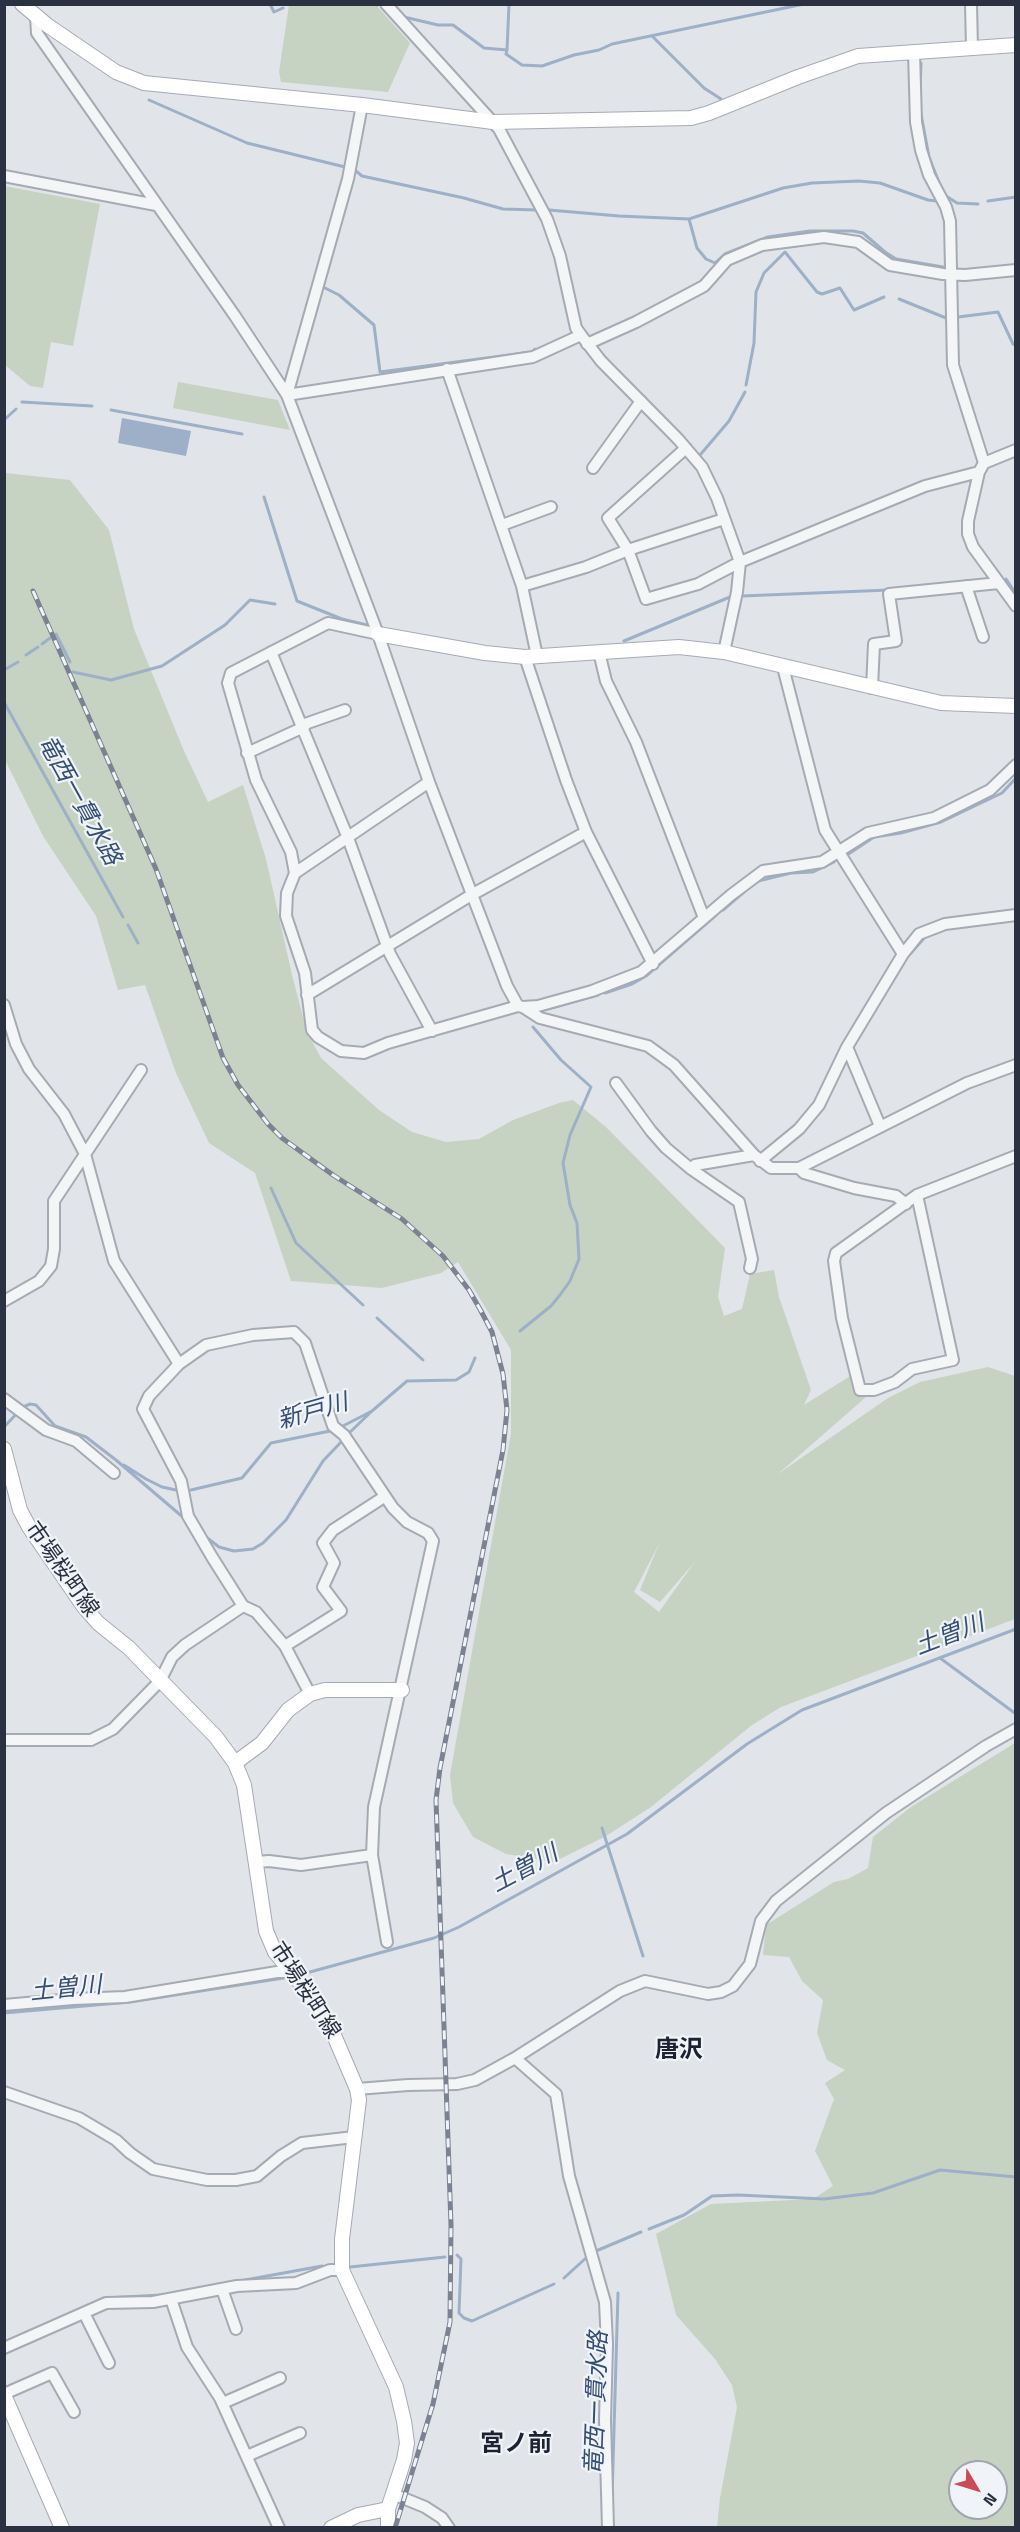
<!DOCTYPE html>
<meta charset="utf-8">
<style>
body{margin:0}
#map{position:relative;width:1020px;height:2532px;overflow:hidden;background:#e1e4e9;font-family:"Titillium Web",sans-serif}
canvas{display:block}
.frame{position:absolute;inset:0;border:6px solid #2a3140;pointer-events:none}
.north{position:absolute;left:948px;top:2460px;width:60px;height:60px;box-sizing:border-box;background:#f0f3f7;border:2px solid #a1a5ae;border-radius:50%;rotate:128deg;font-size:16px;font-weight:700;line-height:24px;text-align:center;color:#2a3140}
.north::after{content:'';display:block;margin:auto;width:21px;height:27px;background:#ca4a57;clip-path:polygon(50% 0,100% 100%,50% 72%,0 100%)}
</style>
<div id="map">
<canvas width="1020" height="2532"></canvas>
<div class="frame"></div>
<div class="north">N</div>
</div>
<script>
const c = document.querySelector('canvas').getContext('2d');
c.lineJoin = 'round';
function fill(path, color) {
  c.fillStyle = color;
  c.fill(path, 'evenodd');
}
function poly(rows) {
  const path = new Path2D();
  for (const r of rows) {
    path.moveTo(r[0], r[1]);
    for (let i = 2; i < r.length; i += 2) path.lineTo(r[i], r[i + 1]);
  }
  return path;
}
function stroke(path, color, width, dash) {
  c.strokeStyle = color;
  c.lineWidth = width;
  c.lineCap = dash ? 'butt' : 'round';
  c.setLineDash(dash || []);
  c.stroke(path);
}
function write(font, color, halo, rows, align = 'center') {
  c.font = font + ' "Titillium Web","Noto Sans JP",sans-serif';
  c.lineWidth = 4.5;
  c.setLineDash([]);
  c.textBaseline = 'middle';
  c.strokeStyle = halo;
  c.fillStyle = color;
  for (const [text, x, y, turn = 0] of rows) {
    c.save();
    c.translate(x, y);
    c.rotate((+turn || 0) * Math.PI / 180);
    c.textAlign = isNaN(turn) ? turn : align;
    if (halo) c.strokeText(text, 0, 0);
    c.fillText(text, 0, 0);
    c.restore();
  }
}
fill(poly([
 [289,5,376,5,410,43,388,92,281,82,279,72],
 [4,186,100,204,73,346,51,342,43,388,30,386,5,365],
 [178,382,278,400,290,430,173,408],
 [5,473,70,480,109,530,134,629,184,751,208,802,243,785,266,859,292,975,307,1032,321,1058,379,1110,412,1132,446,1142,479,1139,513,1120,559,1103,573,1100,606,1127,725,1248,718,1297,724,1316,742,1309,750,1274,774,1270,779,1297,811,1390,804,1405,855,1373,860,1390,874,1390,778,1474,888,1398,920,1382,988,1367,1015,1376,1015,1619,781,1707,752,1725,651,1807,606,1836,554,1862,506,1854,473,1837,453,1803,450,1775,511,1433,511,1350,458,1262,441,1273,382,1288,291,1281,255,1173,209,1143,176,1073,145,985,118,990,96,916,43,836,5,760],
 [659,1544,640,1590,660,1602,694,1563,659,1612,634,1592],
 [1015,1743,1015,2527,717,2527,720,2498,737,2407,732,2385,715,2359,676,2315,656,2234,711,2204,813,2199,833,2186,815,2151,834,2099,825,2083,845,2070,827,2060,817,2033,823,2000,802,1981,789,1957,763,1955,766,1925,834,1882,848,1879,868,1868,873,1837,911,1807],
 [960,2472,996,2472,996,2508,960,2508]
]), '#c6d3c2');
fill(poly([
 [122,418,191,431,186,456,118,443]
]), '#9db0c8');
stroke(poly([
 [270,4,274,12,283,8],
 [375,4,377,5],
 [404,17,438,25,453,25,484,48,507,50,506,54,522,65,542,66,574,55,599,50,612,44,804,4],
 [652,36,704,88,721,99],
 [507,50,509,4],
 [920,92,921,63],
 [149,100,247,143,345,167],
 [921,114,929,157,940,185],
 [356,171,362,176,464,198,503,209,537,210],
 [946,196,957,203,978,204],
 [988,201,1016,197],
 [549,210,619,216,689,219,783,188,812,183,859,181,880,183,928,200,937,201],
 [689,219,697,248,706,259,715,263,725,254,768,237,810,231,853,231,863,233,885,252,896,259,943,267],
 [325,288,339,295,374,325,380,372,532,352,535,349],
 [899,299,946,318],
 [958,317,998,312,1013,344,1016,345],
 [746,385,754,343,756,292,764,273,785,252,817,292,822,294,840,288,854,310,884,297],
 [22,402,92,406],
 [111,410,242,434],
 [4,420,16,409],
 [700,455,729,421,745,392],
 [264,497,297,601,342,619,367,625],
 [1006,579,1016,594],
 [742,596,889,590],
 [56,634,70,662],
 [624,641,730,597],
 [42,644,50,638],
 [26,655,38,647],
 [4,670,18,662],
 [73,672,111,680,162,666,225,625,250,600,275,604],
 [4,702,123,917],
 [847,855,874,837,901,833,941,822,1002,793,1016,778],
 [758,881,791,873,813,872,834,862],
 [723,910,744,892],
 [128,925,138,943],
 [911,953,926,936],
 [605,993,632,984,646,976,715,916],
 [544,1010,598,995],
 [271,1188,296,1243,363,1305],
 [377,1318,423,1360],
 [520,1331,551,1306,560,1295,570,1281,579,1259,577,1223,570,1205,563,1163,570,1135,591,1087,561,1060,533,1027],
 [4,1427,23,1407,30,1404,36,1405,55,1426,86,1437,116,1460],
 [341,1427,372,1411,407,1381,456,1380,469,1372,475,1358],
 [347,1435,372,1411],
 [116,1460,185,1519],
 [124,1465,146,1479,162,1487,176,1490],
 [191,1490,242,1478,271,1443,335,1430],
 [206,1537,219,1547,234,1551,253,1549,263,1543,286,1520,323,1461,343,1440],
 [940,1658,1016,1714],
 [602,1828,643,1956],
 [299,1975,434,1938,459,1927,627,1834,747,1744,802,1710,1016,1629],
 [4,2013,130,2002,290,1977],
 [649,2229,684,2215,712,2196,738,2195,824,2199,873,2193,940,2170,1016,2177],
 [596,2251,641,2232],
 [457,2255,461,2259,459,2313,464,2318,472,2321,554,2284],
 [350,2267,445,2257],
 [564,2278,586,2258],
 [245,2280,322,2266],
 [73,2312,104,2298,162,2295],
 [612,2498,618,2293]
]), '#9db0c8', 3);
const street = poly([
 [386,4,499,129,547,219,560,256,576,328,581,335,601,361,678,439,702,467,717,498,740,562,737,592,724,652],
 [971,4,972,48],
 [36,17,37,33,235,316,287,395,378,634,429,782,507,986,518,1006],
 [914,52,916,122,921,150,929,175,946,207,950,221,953,365,984,463,979,472,968,521,968,534,973,547,1016,606],
 [4,176,156,205],
 [587,344,636,322,704,286,727,260,762,245,824,237,858,242,890,265,943,274,965,275,1016,270],
 [447,369,522,586,537,656],
 [287,395,533,357,581,335],
 [287,395,348,179,362,105],
 [686,448,608,518,628,550,646,599,698,584,740,562,925,486,979,472],
 [984,463,1016,450],
 [593,468,641,401],
 [502,525,551,507],
 [522,586,586,567,628,550,724,519],
 [966,586,983,637],
 [378,634,328,623,231,673,228,683,256,780,291,852,295,873,287,893,286,916,305,973,312,1030,318,1037,341,1051,364,1053,388,1043,518,1006,523,1007,540,1018,648,1046,674,1065,754,1155,771,1168,799,1168,967,1083,1016,1065],
 [271,652,348,838,390,954,432,1031],
 [599,652,606,681,636,742,704,918],
 [525,657,566,780,586,832,653,964],
 [783,667,825,830,903,954],
 [872,688,874,644,896,641,889,594,999,583],
 [302,725,345,710],
 [247,753,304,727],
 [295,873,429,782],
 [307,995,473,894,586,832],
 [4,1005,16,1044,29,1069,64,1114,85,1154,114,1261,179,1364],
 [523,1007,538,1006,592,991,641,972,731,895,763,871,822,862,868,833,934,818,990,790,1016,765],
 [847,1047,880,1126],
 [616,1083,651,1131,666,1148,691,1169],
 [760,1161,799,1129,819,1105,847,1047,903,954,919,934,945,924,1016,915],
 [799,1168,804,1173,854,1188,896,1196,906,1204],
 [917,1195,953,1360,912,1369,895,1382,874,1390,860,1390,842,1318,834,1261,836,1253,917,1195,1016,1156],
 [750,1268,752,1259,739,1202,691,1169,695,1165,754,1155],
 [4,1301,39,1281,51,1266,54,1249,54,1201,141,1070],
 [4,1399,46,1430,76,1441,114,1473],
 [285,1646,341,1611,323,1587,334,1563,323,1543,333,1530,384,1497],
 [310,1694,285,1646,256,1612,243,1606,212,1557,188,1516,181,1481,143,1409,149,1396,179,1364,206,1345,253,1335,294,1332,305,1343,333,1426,344,1435,393,1508,407,1522,428,1533,433,1541,374,1807,372,1855,387,1942],
 [4,1740,91,1740,113,1729,160,1681,172,1657,185,1645,243,1606],
 [256,1862,269,1861,301,1865,372,1855],
 [4,2005,73,1999,125,1997,277,1972,290,1972],
 [515,2058,556,2094,569,2176,605,2302,607,2344,605,2420,608,2528],
 [357,2089,408,2085,457,2084,475,2080,515,2058,620,1991,645,1981,708,1994,721,1992,733,1986,750,1964,761,1921,776,1901,886,1813,986,1746,1016,1729],
 [4,2092,79,2118,116,2140,130,2153,153,2169,207,2180,236,2180,257,2176,281,2156,302,2143,354,2137],
 [222,2289,236,2329],
 [171,2299,187,2347,220,2398,279,2528],
 [84,2313,109,2363],
 [4,2348,106,2303,153,2302,237,2286,296,2283,330,2270,342,2270],
 [4,2394,52,2373,74,2412],
 [223,2403,280,2378],
 [247,2456,300,2433],
 [393,2494,425,2507,442,2518,449,2528]
]);
const secondary = poly([
 [22,4,47,25,116,72,144,83,362,105,493,122,691,118,709,113,798,77,858,56,1016,45],
 [378,634,485,653,525,657,679,647,724,652,941,703,1016,706],
 [4,1449,20,1510,29,1527,84,1607,98,1623,129,1648,216,1737,235,1763,244,1785,266,1931,275,1952,318,2005,333,2033,357,2089,359,2100,342,2239,342,2270,396,2387,404,2421,407,2443,404,2460,388,2509,388,2528],
 [235,1763,262,1743,288,1710,310,1694,325,1690,402,1690],
 [4,2395,62,2528],
 [331,2528,358,2515,388,2509]
]);
stroke(street, '#a6abb3', 14);
stroke(secondary, '#a6abb3', 16);
stroke(street, '#f3f5f7', 10);
stroke(secondary, '#fff', 14);
const rail = poly([
 [33,591,156,869,223,1058,238,1085,268,1124,282,1138,333,1175,402,1219,443,1256,469,1290,481,1311,492,1332,503,1374,507,1410,503,1450,440,1768,436,1800,451,2225,450,2322,433,2404,395,2528]
]);
stroke(rail, '#7b8292', 5);
stroke(rail, '#f0f3f7', 3, [9]);
write('22px', '#2a3140', '#f0f3f7', [
 ["市場桜町線",61,1570,55],
 ["市場桜町線",304,1991,57]
]);
write('italic 24px', '#354e73', '#f0f3f7', [
 ["竜西一貫水路",78,801,61],
 ["新戸川",313,1413,-16],
 ["土曽川",950,1636,-21],
 ["土曽川",525,1870,-28],
 ["土曽川",66,1990,-6],
 ["竜西一貫水路",598,2403,-88]
]);
write('bold 24px', '#1c2231', '#f0f3f7', [
 ["唐沢",679,2051],
 ["宮ノ前",516,2445]
]);
</script>
